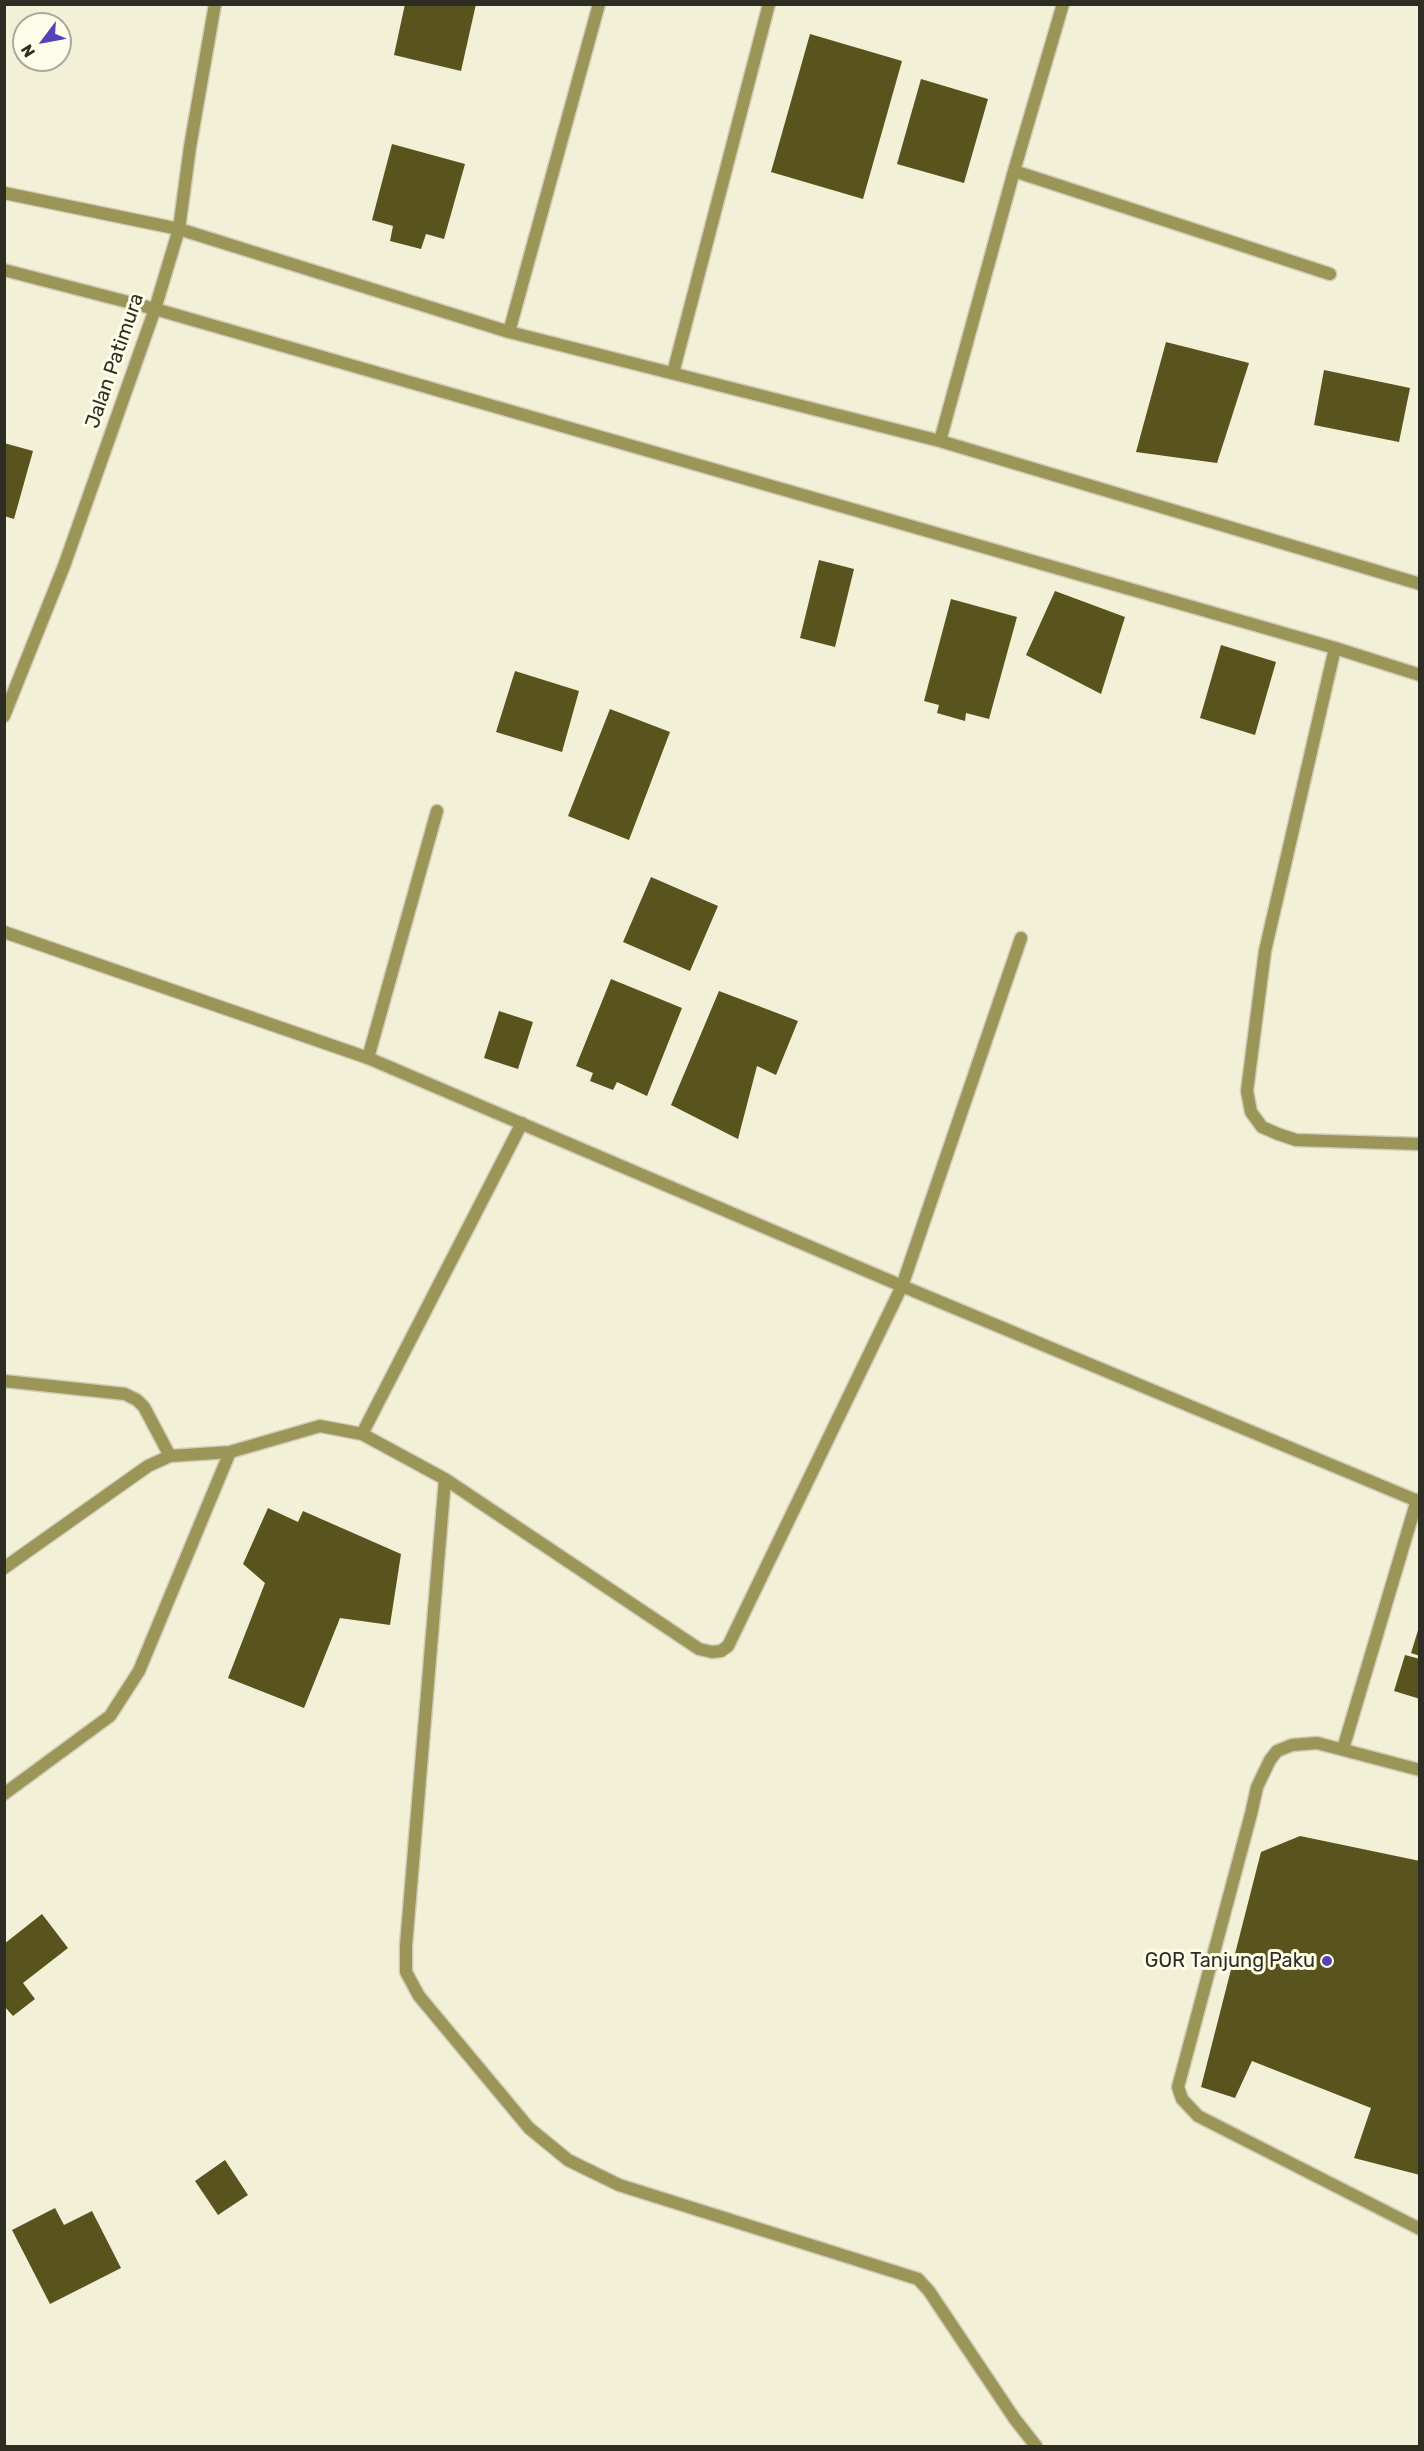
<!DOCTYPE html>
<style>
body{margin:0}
#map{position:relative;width:1424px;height:2451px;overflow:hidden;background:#f2f0d7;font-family:Rubik,sans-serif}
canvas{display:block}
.frame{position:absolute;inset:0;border:6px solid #2e2d24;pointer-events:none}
.north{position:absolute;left:12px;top:12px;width:60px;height:60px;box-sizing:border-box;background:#fefde9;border:2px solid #abaa9a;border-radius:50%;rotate:238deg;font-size:16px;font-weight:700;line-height:24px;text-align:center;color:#2e2d24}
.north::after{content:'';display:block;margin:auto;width:21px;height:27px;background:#5342b9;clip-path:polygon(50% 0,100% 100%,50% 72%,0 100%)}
</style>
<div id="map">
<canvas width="1424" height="2451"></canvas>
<div class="frame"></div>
<div class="north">N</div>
</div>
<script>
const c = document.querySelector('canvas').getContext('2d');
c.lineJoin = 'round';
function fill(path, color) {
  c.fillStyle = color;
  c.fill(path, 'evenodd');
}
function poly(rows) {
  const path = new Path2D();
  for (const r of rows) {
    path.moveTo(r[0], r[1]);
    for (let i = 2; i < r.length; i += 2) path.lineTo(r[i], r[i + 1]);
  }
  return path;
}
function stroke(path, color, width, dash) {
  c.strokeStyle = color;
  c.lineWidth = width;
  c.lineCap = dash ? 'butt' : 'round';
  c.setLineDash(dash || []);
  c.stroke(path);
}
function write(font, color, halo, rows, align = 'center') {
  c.font = font + ' Rubik,sans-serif';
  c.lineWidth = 6;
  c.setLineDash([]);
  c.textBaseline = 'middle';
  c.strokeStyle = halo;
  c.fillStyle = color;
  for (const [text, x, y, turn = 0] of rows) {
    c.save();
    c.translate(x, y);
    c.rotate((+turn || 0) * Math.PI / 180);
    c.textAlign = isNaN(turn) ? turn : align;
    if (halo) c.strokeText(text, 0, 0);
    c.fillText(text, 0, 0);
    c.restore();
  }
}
fill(poly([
 [405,4,476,4,461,71,394,55],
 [810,34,902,61,863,199,771,172],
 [921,79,988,99,964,183,897,164],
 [392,144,465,164,444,239,426,234,421,249,390,241,393,226,372,220],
 [1166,342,1249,363,1217,463,1136,452],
 [1324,370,1410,388,1399,442,1314,425],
 [4,443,33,451,14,519,4,516],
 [819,560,854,569,835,647,800,638],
 [1055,591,1125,617,1101,694,1026,655],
 [951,599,1017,617,989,719,966,713,965,721,937,713,939,705,924,701],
 [1221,645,1276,662,1255,735,1200,718],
 [515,671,579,691,562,752,496,732],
 [610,709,670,732,629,840,568,816],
 [651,877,718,906,690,971,623,942],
 [611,979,682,1008,647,1096,617,1082,613,1090,590,1081,593,1073,576,1066],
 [719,991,798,1021,776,1075,757,1066,738,1139,671,1105],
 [499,1011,533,1022,518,1069,484,1058],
 [268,1508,298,1522,303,1511,401,1554,390,1625,340,1618,304,1708,228,1678,265,1583,243,1564],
 [1419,1627,1420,1627,1420,1656,1411,1653],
 [1405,1655,1420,1659,1420,1699,1394,1691],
 [1300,1836,1420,1861,1420,2175,1354,2158,1371,2108,1252,2061,1235,2098,1201,2087,1261,1852],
 [42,1914,68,1948,23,1983,35,1999,13,2016,4,2006,4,1944],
 [225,2160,248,2195,218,2215,195,2181],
 [55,2208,64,2225,92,2211,121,2268,50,2304,12,2230]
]), '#59531d');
const service = poly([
 [1343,1749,1417,1500],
 [1420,1770,1317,1743,1292,1745,1277,1751,1270,1760,1257,1787,1251,1814,1178,2087,1182,2099,1198,2116,1420,2229]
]);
const minor = poly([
 [1014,171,1330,274],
 [4,193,179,229,509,332,940,441,1420,584],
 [4,270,155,309,1335,648,1420,675],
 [509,332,599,4],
 [673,373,769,4],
 [940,441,1014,171,1063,4],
 [1335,648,1265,951,1247,1091,1251,1112,1262,1127,1278,1134,1296,1140,1420,1144],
 [368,1058,437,811],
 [4,1381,125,1394,137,1400,144,1407,170,1456],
 [362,1434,522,1123],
 [445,1479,406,1946,406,1972,419,1996,529,2128,568,2160,619,2185,918,2279,929,2291,1014,2418,1036,2446],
 [4,1568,148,1466,170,1456,230,1452,320,1426,362,1434,445,1479,699,1649,712,1652,721,1651,728,1646,902,1286,1021,938],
 [4,1794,110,1716,139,1671,230,1452]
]);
const tertiary = poly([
 [4,716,64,566,155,309,179,229,190,147,215,4],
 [4,932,368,1058,902,1286,1420,1502]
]);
stroke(service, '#cfcdb7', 15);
stroke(minor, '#cfcdb7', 15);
stroke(tertiary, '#cfcdb7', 15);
stroke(service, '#9b9557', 12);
stroke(minor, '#9b9557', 12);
stroke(tertiary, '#9b9557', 12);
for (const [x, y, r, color] of [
 [1327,1961,6,"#5342b9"]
]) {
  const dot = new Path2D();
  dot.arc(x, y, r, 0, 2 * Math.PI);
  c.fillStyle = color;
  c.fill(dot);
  stroke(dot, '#fefde9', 2);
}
write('20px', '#2e2d24', '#fefde9', [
 ["Jalan Patimura",115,361,-71]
]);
write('20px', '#2e2d24', '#fefde9', [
 ["GOR Tanjung Paku",1315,1961]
], 'right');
</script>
